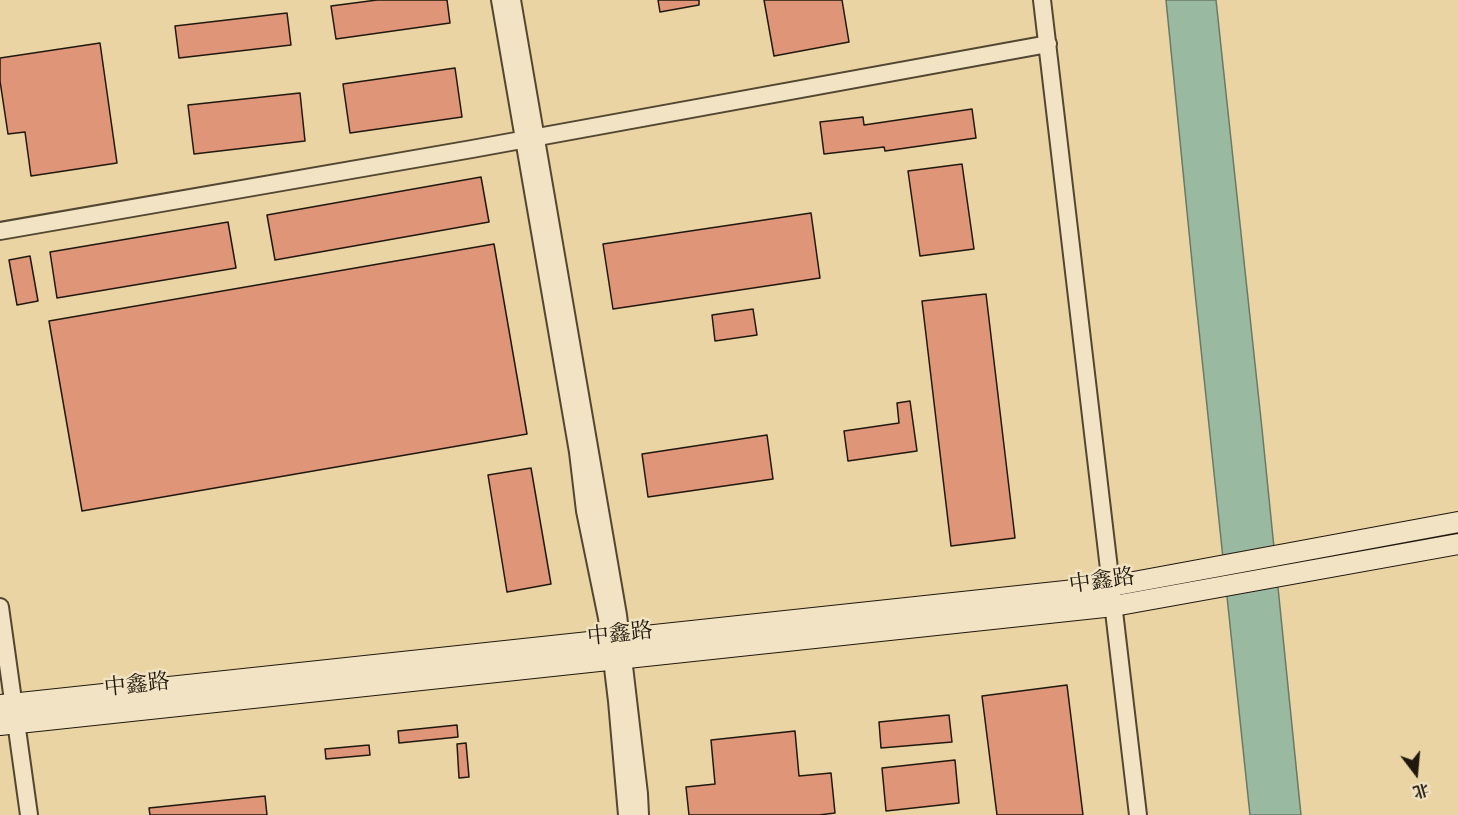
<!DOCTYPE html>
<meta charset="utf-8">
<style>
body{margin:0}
#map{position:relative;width:1458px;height:815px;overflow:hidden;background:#ead4a3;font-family:"Libre Bodoni","Noto Serif SC",serif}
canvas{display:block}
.north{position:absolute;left:1386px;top:743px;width:60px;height:60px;-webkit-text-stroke:4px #f1e3c3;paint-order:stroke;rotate:164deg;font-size:16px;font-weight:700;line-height:24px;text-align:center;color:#21180d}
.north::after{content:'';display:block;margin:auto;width:21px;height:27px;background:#21180d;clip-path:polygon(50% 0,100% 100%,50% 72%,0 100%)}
</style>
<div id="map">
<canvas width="1458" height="815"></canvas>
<div class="north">北</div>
</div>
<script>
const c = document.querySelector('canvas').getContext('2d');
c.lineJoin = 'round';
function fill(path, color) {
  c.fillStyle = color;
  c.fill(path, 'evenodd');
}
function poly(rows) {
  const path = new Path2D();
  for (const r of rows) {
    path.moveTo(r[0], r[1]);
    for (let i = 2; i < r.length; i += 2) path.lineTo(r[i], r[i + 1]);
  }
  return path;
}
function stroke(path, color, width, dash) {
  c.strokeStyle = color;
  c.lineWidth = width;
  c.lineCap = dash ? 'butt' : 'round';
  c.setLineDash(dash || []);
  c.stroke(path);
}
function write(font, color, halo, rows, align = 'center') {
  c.font = font + ' "Libre Bodoni","Noto Serif SC",serif';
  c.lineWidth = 5;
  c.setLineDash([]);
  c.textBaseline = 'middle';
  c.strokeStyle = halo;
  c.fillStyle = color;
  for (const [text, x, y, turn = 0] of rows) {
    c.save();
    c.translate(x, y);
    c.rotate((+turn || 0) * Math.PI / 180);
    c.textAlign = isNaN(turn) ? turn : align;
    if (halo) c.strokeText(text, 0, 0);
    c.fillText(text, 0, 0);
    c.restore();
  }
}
const water = poly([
 [1166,0,1216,0,1262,429,1301,815,1250,815,1195,292,1166,0]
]);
fill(water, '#99b9a1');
stroke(water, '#697966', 1.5);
const building = poly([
 [377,0,447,0,450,23,336,39,331,6,377,0],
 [658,0,699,0,699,5,660,12,658,0],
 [764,0,842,0,849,42,774,56,764,0],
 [287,13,291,45,179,58,175,26,287,13],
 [100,43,117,163,31,176,25,132,8,134,0,81,0,58,100,43],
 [455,68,462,117,350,133,343,84,455,68],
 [300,93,305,141,194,154,188,105,300,93],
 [972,109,976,138,885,151,884,147,824,154,820,122,863,117,864,125,972,109],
 [962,164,974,249,920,256,908,171,962,164],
 [481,177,489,222,275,260,267,215,481,177],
 [811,213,820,278,613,309,603,244,811,213],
 [228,222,236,268,57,298,50,252,228,222],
 [494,244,527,434,82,511,49,321,494,244],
 [30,256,38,301,17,305,9,260,30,256],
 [986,294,1015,538,951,546,922,301,986,294],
 [753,309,757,335,715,341,712,315,753,309],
 [910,401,917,451,848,461,844,431,899,423,897,403,910,401],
 [767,435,773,479,648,497,642,454,767,435],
 [531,468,551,584,507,592,488,475,531,468],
 [1067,685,1083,815,997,815,982,696,1067,685],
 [949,715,952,742,881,748,879,722,949,715],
 [457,725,458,737,399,743,398,731,457,725],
 [795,731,799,776,831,773,835,813,819,815,689,815,686,787,715,784,711,740,795,731],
 [466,743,469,777,459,778,457,744,466,743],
 [369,745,370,755,326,759,325,749,369,745],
 [955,760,959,803,886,811,882,768,955,760],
 [265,796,267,815,150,815,149,808,265,796]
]);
fill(building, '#de9578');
stroke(building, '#21180d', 1.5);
const tertiary = poly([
 [500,0,578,452,585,511,607,618,617,701,627,815],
 [512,0,618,615,639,794,640,815],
 [1042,0,1138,815],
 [0,231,472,149,1048,44],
 [0,607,29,815]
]);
const secondary = poly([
 [0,705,1112,586,1458,522],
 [0,725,1114,606,1458,544]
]);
stroke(tertiary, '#534732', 20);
stroke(secondary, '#21180d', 22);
stroke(tertiary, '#f1e3c3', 16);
stroke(secondary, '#f1e3c3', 20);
write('22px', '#21180d', '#f1e3c3', [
 ["中鑫路",1102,582,-8],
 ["中鑫路",620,635,-6],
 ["中鑫路",137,686,-6]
]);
</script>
